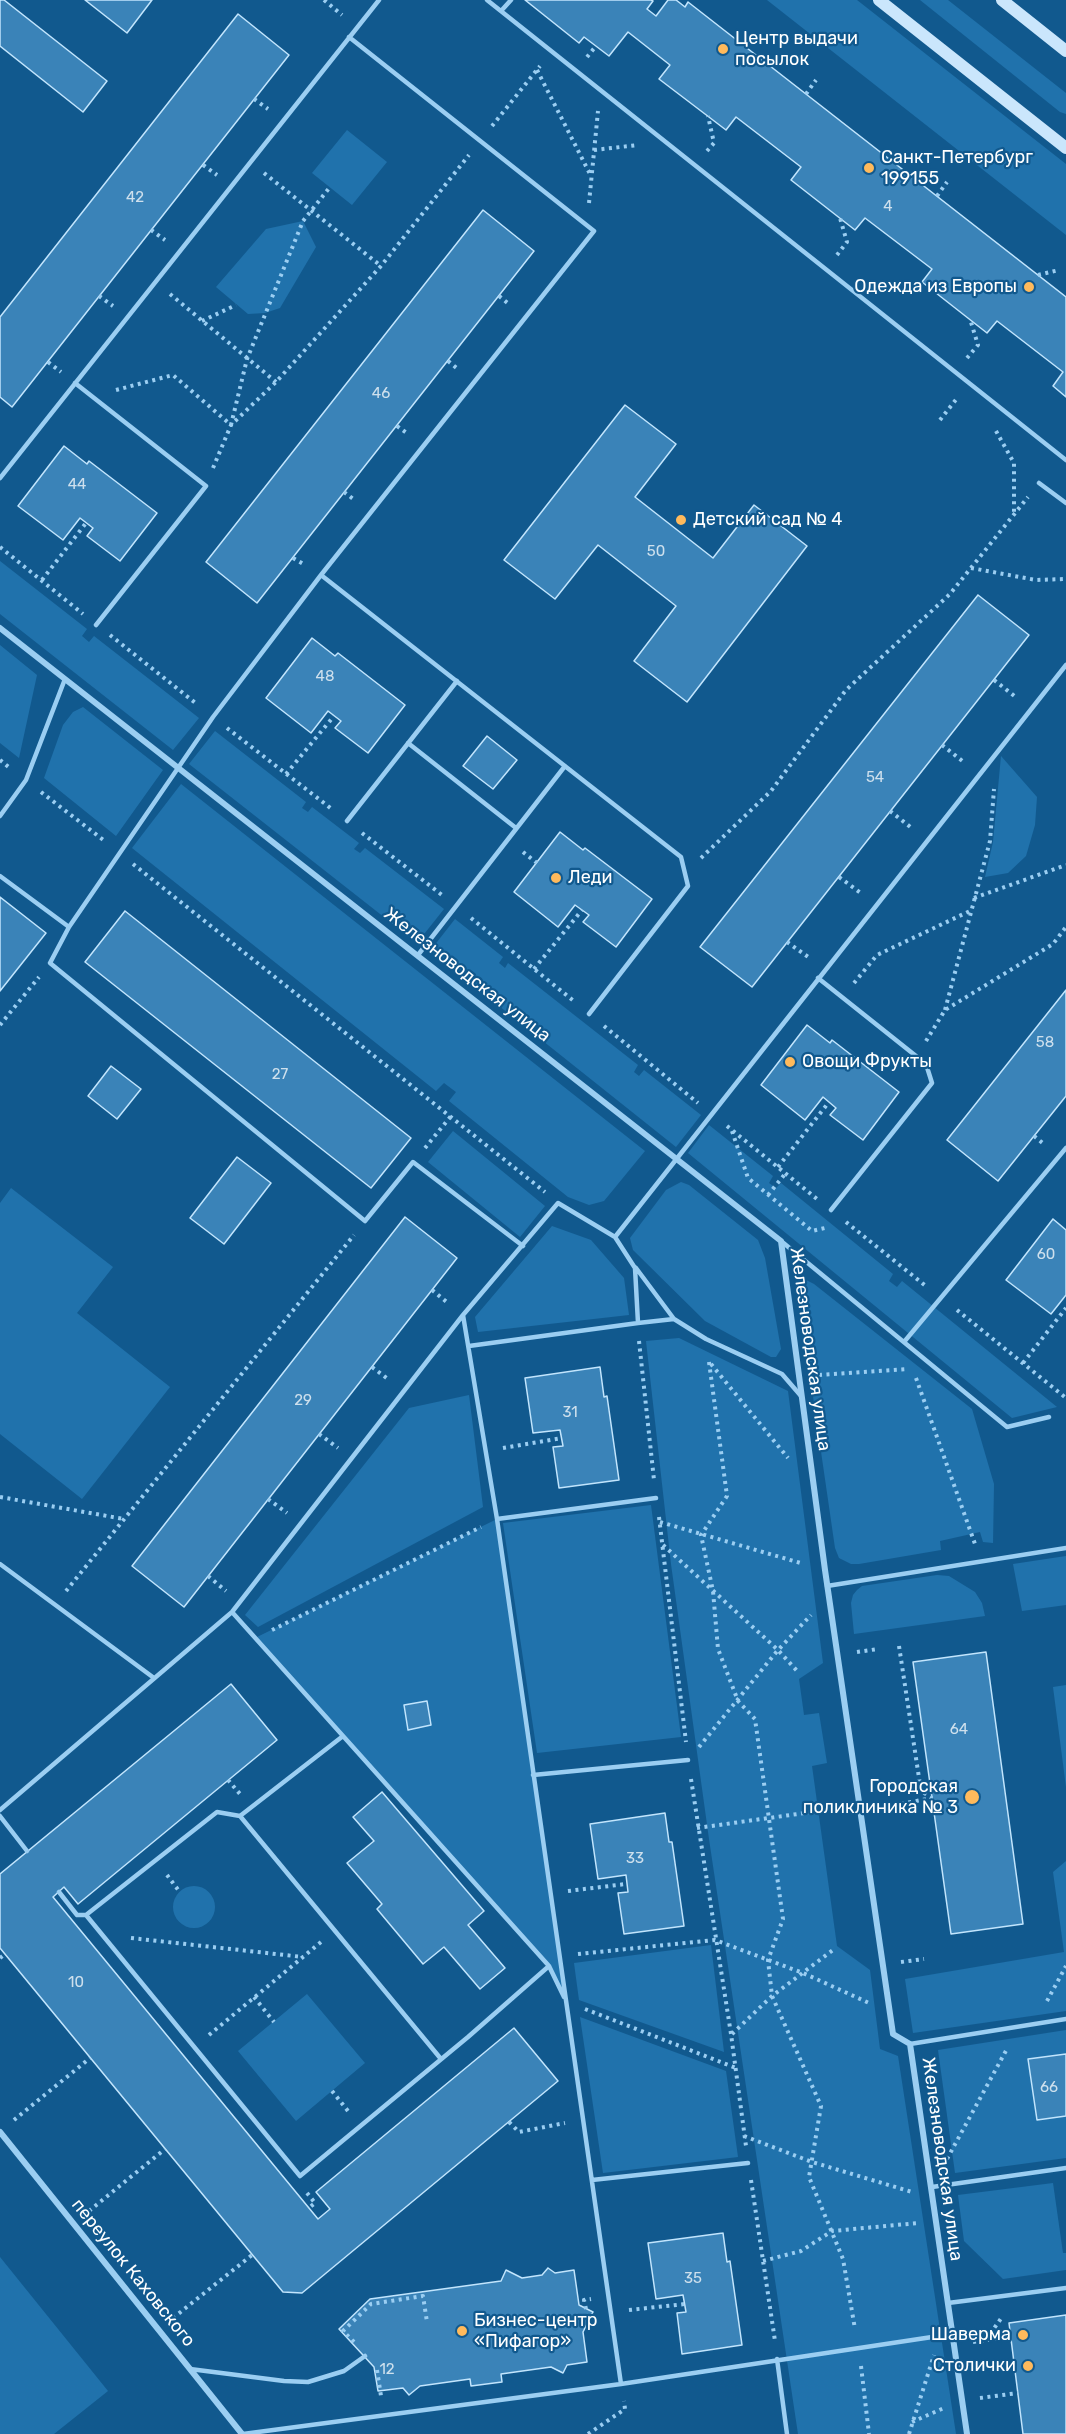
<!DOCTYPE html>
<meta charset="utf-8">
<style>
body{margin:0}
canvas{display:block;background:#11598e}
</style>
<canvas width="1066" height="2434"></canvas>
<script>
const c = document.querySelector('canvas').getContext('2d');
c.lineJoin = 'round';
function fill(path, color) {
  c.fillStyle = color;
  c.fill(path, 'evenodd');
}
function poly(rows) {
  const path = new Path2D();
  for (const r of rows) {
    if (r.length === 3) {
      path.moveTo(r[0] + r[2], r[1]);
      path.arc(r[0], r[1], r[2], 0, 2 * Math.PI);
      continue;
    }
    path.moveTo(r[0], r[1]);
    for (let i = 2; i < r.length; i += 2) path.lineTo(r[i], r[i + 1]);
  }
  return path;
}
function stroke(path, color, width, dash) {
  c.strokeStyle = color;
  c.lineWidth = width;
  c.lineCap = dash ? 'butt' : 'round';
  c.setLineDash(dash || []);
  c.stroke(path);
}
function write(font, color, halo, rows, align = 'center') {
  c.font = font + ' Rubik,sans-serif';
  c.lineWidth = 4.5;
  c.setLineDash([]);
  c.textBaseline = 'middle';
  c.strokeStyle = halo;
  c.fillStyle = color;
  for (const [text, x, y, turn = 0] of rows) {
    c.save();
    c.translate(x, y);
    c.rotate((+turn || 0) * Math.PI / 180);
    c.textAlign = isNaN(turn) ? turn : align;
    if (halo) c.strokeText(text, 0, 0);
    c.fillText(text, 0, 0);
    c.restore();
  }
}
fill(poly([
 [767,0,857,0,1066,164,1066,235],
 [920,0,948,0,1066,93,1066,114,1060,112],
 [347,130,387,162,352,205,312,173],
 [303,221,316,247,280,308,265,313,248,314,216,287,266,229],
 [0,561,87,629,82,636,89,642,94,636,199,718,173,750,0,614],
 [0,645,37,675,19,758,0,743],
 [83,707,163,770,116,836,44,778,63,725,73,712],
 [215,731,306,802,302,808,308,812,312,807,359,843,354,849,360,853,365,848,444,909,417,943,189,764],
 [1001,756,1037,797,1035,825,1026,856,1008,873,985,877,993,842],
 [181,784,645,1151,604,1201,589,1205,568,1197,449,1101,456,1092,444,1083,436,1091,132,848],
 [455,919,503,957,499,963,505,968,508,963,638,1065,634,1072,639,1076,644,1070,701,1115,676,1147,430,951],
 [709,1125,773,1176,769,1183,776,1188,781,1183,893,1274,889,1281,897,1287,902,1281,1057,1407,1012,1418,688,1153],
 [453,1131,545,1206,520,1237,428,1162],
 [681,1182,689,1185,758,1240,765,1258,781,1349,776,1357,771,1357,705,1321,633,1250,630,1238,666,1190],
 [11,1188,113,1267,77,1313,170,1387,82,1499,0,1434,0,1203],
 [552,1226,591,1240,624,1278,629,1315,478,1332,475,1317],
 [806,1280,814,1284,972,1409,994,1484,993,1543,983,1542,980,1532,940,1541,941,1550,859,1564,851,1564,839,1558,835,1548,798,1293,799,1283],
 [679,1338,788,1391,823,1663,799,1679,804,1715,819,1713,827,1763,812,1766,837,1946,870,1970,880,2049,898,2056,956,2434,798,2434,709,1839,671,1564,646,1341],
 [469,1395,483,1507,258,1627,245,1615,409,1408],
 [651,1505,681,1737,537,1753,503,1523],
 [497,1519,567,2002,549,1966,255,1638],
 [1066,1556,1066,1605,1022,1611,1013,1564],
 [937,1575,949,1576,975,1592,982,1603,985,1616,854,1634,851,1603,853,1595,857,1590,862,1586],
 [1066,1685,1066,1787,1053,1687],
 [1066,1861,1066,2011,913,2033,905,1979,1064,1952,1053,1872],
 [194,1907,21],
 [711,1945,724,2052,579,2000,574,1963],
 [307,1994,365,2063,296,2121,238,2051],
 [580,2017,726,2071,738,2157,603,2173],
 [1066,2030,1066,2158,955,2173,938,2050],
 [1053,2183,1063,2253,1066,2253,1066,2270,1003,2279,964,2241,958,2195],
 [0,2257,108,2391,54,2434,0,2434]
]), '#2072ac');
const building = poly([
 [0,0,4,0,107,81,83,112,0,46,0,0],
 [85,0,152,0,127,33,85,0],
 [525,0,651,0,653,1,647,9,656,16,668,0,676,0,685,7,688,2,1066,297,1066,397,1053,386,1063,372,997,321,987,333,922,282,932,269,865,218,855,230,791,180,801,167,736,117,726,130,659,79,670,65,628,32,609,56,584,37,579,43,525,0],
 [238,14,289,55,12,407,0,397,0,317,238,14],
 [483,210,534,251,257,603,206,562,483,210],
 [625,405,676,444,635,497,713,558,754,505,807,546,687,702,634,661,676,606,598,545,555,599,504,560,625,405],
 [64,446,87,464,89,461,157,513,120,561,87,536,93,528,80,518,63,540,18,506,64,446],
 [978,595,1029,635,752,987,700,947,978,595],
 [312,638,335,656,338,653,405,705,368,753,335,728,341,721,328,711,311,733,266,698,312,638],
 [487,736,517,760,493,789,463,766,487,736],
 [560,832,583,850,585,848,652,899,616,947,583,922,589,915,575,905,558,927,514,892,560,832],
 [0,897,46,933,0,991,0,897],
 [125,911,411,1138,371,1188,85,962,125,911],
 [1066,990,1066,1096,998,1181,947,1140,1066,990],
 [807,1025,830,1043,832,1040,899,1092,863,1140,830,1115,836,1108,823,1097,805,1120,761,1085,807,1025],
 [111,1066,141,1089,117,1119,88,1096,111,1066],
 [237,1157,271,1183,224,1244,190,1218,237,1157],
 [405,1217,457,1258,184,1607,132,1566,405,1217],
 [1053,1219,1066,1230,1066,1295,1051,1314,1006,1280,1053,1219],
 [600,1367,604,1397,607,1396,619,1480,559,1488,553,1447,563,1446,560,1430,533,1433,525,1378,600,1367],
 [986,1652,1023,1924,951,1934,913,1662,986,1652],
 [231,1684,277,1740,78,1904,64,1887,53,1897,318,2219,330,2209,316,2192,514,2028,558,2081,302,2293,283,2292,0,1948,0,1874,231,1684],
 [427,1701,431,1725,408,1730,404,1705,427,1701],
 [382,1792,484,1911,468,1925,505,1968,480,1989,444,1947,423,1964,377,1909,382,1904,347,1863,374,1841,353,1817,382,1792],
 [665,1813,669,1842,672,1842,684,1926,624,1934,618,1893,628,1892,626,1875,598,1879,590,1824,665,1813],
 [1066,2054,1066,2116,1037,2120,1028,2059,1066,2054],
 [723,2233,727,2262,730,2261,742,2345,682,2354,677,2313,686,2312,683,2295,656,2299,648,2243,723,2233],
 [548,2268,555,2273,574,2270,579,2305,593,2312,583,2332,587,2362,567,2365,563,2373,551,2367,501,2374,502,2382,471,2386,470,2379,420,2386,409,2395,403,2388,378,2391,374,2367,339,2329,370,2299,501,2281,506,2270,522,2278,542,2275,548,2268],
 [1066,2315,1066,2434,1023,2434,1009,2323,1066,2315]
]);
fill(building, '#3a83b8');
stroke(building, '#c2e5fd', 1.5);
stroke(poly([
 [324,0,342,15],
 [587,57,596,46],
 [537,70,591,176],
 [806,94,816,80],
 [254,99,268,109],
 [492,126,540,66],
 [594,150,638,145],
 [707,151,714,143,708,116],
 [203,165,217,175],
 [264,173,381,266],
 [937,196,947,182],
 [589,203,598,111],
 [151,230,165,240],
 [837,255,847,242,840,218],
 [1038,275,1059,270],
 [170,294,276,382],
 [99,296,113,306],
 [499,296,510,305],
 [202,321,236,305],
 [967,358,978,345,970,319],
 [448,361,459,370],
 [48,362,61,372],
 [116,390,173,375,231,425,247,359,303,221,330,187],
 [940,420,958,397],
 [397,426,408,434],
 [996,431,1014,463,1014,515],
 [213,468,231,425,276,382,381,266,469,155],
 [344,492,356,501],
 [0,547,83,614],
 [293,558,305,565],
 [971,568,1036,580,1066,579],
 [42,580,86,523],
 [110,635,198,705],
 [994,680,1017,698],
 [227,728,333,810],
 [942,745,965,763],
 [0,760,11,769],
 [286,774,334,716],
 [41,792,106,842],
 [890,811,913,829],
 [362,833,442,895],
 [523,852,537,863],
 [701,858,771,791,846,690,950,594,1028,497],
 [133,864,545,1192],
 [839,877,862,894],
 [974,898,1066,865],
 [471,918,575,1002],
 [787,942,811,959],
 [534,969,582,910],
 [854,983,877,955,972,910],
 [945,1010,990,841,994,789],
 [0,1025,39,977],
 [604,1026,698,1103],
 [926,1041,945,1010,1053,944,1066,927],
 [727,1126,817,1199],
 [732,1131,748,1178,812,1231,825,1228],
 [1034,1136,1045,1145],
 [425,1148,451,1116],
 [778,1167,829,1102],
 [768,1195,785,1174],
 [846,1222,927,1287],
 [432,1290,448,1303],
 [957,1310,1066,1398],
 [639,1341,654,1480],
 [709,1362,727,1496,701,1535,713,1591,718,1649,738,1701,755,1719,783,1919,768,1960,772,1996,821,2106,809,2177,843,2259,855,2329],
 [1023,1363,1066,1308],
 [711,1364,788,1458],
 [372,1367,388,1379],
 [819,1375,907,1369],
 [916,1378,975,1544],
 [319,1434,338,1448],
 [503,1448,562,1438],
 [0,1497,124,1519],
 [268,1499,287,1513],
 [659,1517,686,1742],
 [660,1522,804,1564],
 [663,1545,778,1650,798,1672],
 [208,1576,226,1591],
 [66,1591,354,1235],
 [272,1630,481,1527],
 [899,1646,921,1791,932,1798],
 [857,1652,878,1649],
 [699,1747,778,1650,811,1615],
 [691,1779,731,2034,746,2146],
 [228,1780,240,1794],
 [901,1804,932,1798],
 [697,1828,812,1812],
 [167,1875,179,1891],
 [568,1891,626,1884],
 [131,1938,303,1957],
 [578,1954,715,1940,803,1973,869,2003],
 [0,1958,5,1954],
 [901,1962,924,1959],
 [254,1997,274,2022],
 [1047,2001,1066,1966],
 [585,2009,736,2068],
 [732,2034,772,1996,833,1950],
 [209,2035,321,1942],
 [332,2091,348,2111],
 [14,2120,90,2058],
 [509,2122,519,2132,565,2123],
 [744,2136,812,2162,912,2192],
 [947,2159,1008,2047],
 [751,2180,775,2341],
 [307,2193,315,2203,309,2208],
 [89,2211,165,2149],
 [763,2261,801,2251,832,2231,918,2223],
 [586,2309,584,2300,591,2299],
 [629,2310,685,2304],
 [173,2318,252,2255],
 [986,2340,1002,2317],
 [354,2342,343,2331,371,2304,423,2296,427,2322],
 [973,2342,1011,2337],
 [861,2366,869,2434],
 [377,2370,381,2396],
 [980,2398,1018,2393],
 [912,2422,944,2408],
 [588,2434,625,2409,624,2401],
 [909,2434,934,2355]
]), '#9bcef2', 4, [3, 4.5]);
stroke(poly([
 [487,0,1066,460],
 [501,11,511,0],
 [349,37,594,231,321,575,213,717,69,927,50,963,365,1221,413,1162,523,1246],
 [75,383,206,486,96,625],
 [0,478,379,0],
 [1039,483,1066,503],
 [321,575,681,857,688,886,589,1014],
 [408,743,516,828],
 [0,816,26,780,65,679],
 [347,821,457,681],
 [0,876,69,927],
 [418,955,565,766],
 [818,978,926,1064,932,1083,831,1210],
 [615,1237,1066,665],
 [781,1241,1007,1427,1049,1417],
 [636,1268,674,1319],
 [463,1315,497,1519,621,2384],
 [904,1342,1066,1148],
 [469,1346,638,1323],
 [497,1519,656,1498],
 [0,1564,154,1678],
 [827,1586,1066,1548],
 [232,1612,549,1966,564,1997],
 [533,1775,688,1760],
 [0,1810,232,1612,463,1315,558,1203,615,1237,635,1268,638,1323,674,1319,706,1339,782,1374,801,1396],
 [0,1816,27,1851],
 [240,1816,343,1736],
 [59,1892,77,1915,86,1915],
 [910,2044,1066,2019],
 [441,2059,240,1816,217,1812,86,1915,300,2176,468,2037,549,1966],
 [592,2180,748,2163],
 [932,2187,1066,2168],
 [948,2303,1066,2288],
 [777,2359,787,2434],
 [190,2369,284,2381,308,2382,344,2371,365,2356],
 [243,2434,621,2384,952,2334]
]), '#9bcef2', 4.5);
stroke(poly([
 [0,628,781,1241,825,1570,893,2034,910,2044,967,2434],
 [0,2132,242,2434]
]), '#9bcef2', 6);
stroke(poly([
 [879,0,1066,148],
 [1002,0,1066,51]
]), '#cae6fc', 12);
for (const [x, y, r, color] of [
 [723,49,6,"#ffba5c"],
 [869,168,6,"#ffba5c"],
 [1029,287,6,"#ffba5c"],
 [681,520,6,"#ffba5c"],
 [556,878,6,"#ffba5c"],
 [790,1062,6,"#ffba5c"],
 [972,1797,8,"#ffba5c"],
 [462,2331,6,"#ffba5c"],
 [1023,2335,6,"#ffba5c"],
 [1028,2366,6,"#ffba5c"]
]) {
  const dot = new Path2D();
  dot.arc(x, y, r, 0, 2 * Math.PI);
  c.fillStyle = color;
  c.fill(dot);
  stroke(dot, '#11598e', 2);
}
write('15px', '#cee0ed', null, [
 ["42",135,198],
 ["4",888,207],
 ["46",381,394],
 ["44",77,485],
 ["50",656,552],
 ["48",325,677],
 ["54",875,778],
 ["58",1045,1043],
 ["27",280,1075],
 ["60",1046,1255],
 ["29",303,1401],
 ["31",570,1413],
 ["64",959,1730],
 ["33",635,1859],
 ["10",76,1983],
 ["66",1049,2088],
 ["35",693,2279],
 ["12",387,2370]
]);
write('18px', '#fff', '#11598e', [
 ["Центр выдачи",735,39],
 ["посылок",735,60],
 ["Санкт-Петербург",881,158],
 ["199155",881,179],
 ["Одежда из Европы",1017,287,"right"],
 ["Детский сад № 4",693,520],
 ["Леди",568,878],
 ["Овощи Фрукты",802,1062],
 ["Городская",958,1787,"right"],
 ["поликлиника № 3",958,1808,"right"],
 ["Бизнес-центр",474,2321],
 ["«Пифагор»",474,2342],
 ["Шаверма",1011,2335,"right"],
 ["Столички",1016,2366,"right"]
], 'left');
write('18px', '#fff', '#11598e', [
 ["Железноводская улица",467,975,38],
 ["Железноводская улица",810,1349,82],
 ["Железноводская улица",942,2159,82],
 ["переулок Каховского",133,2273,51]
]);
</script>
